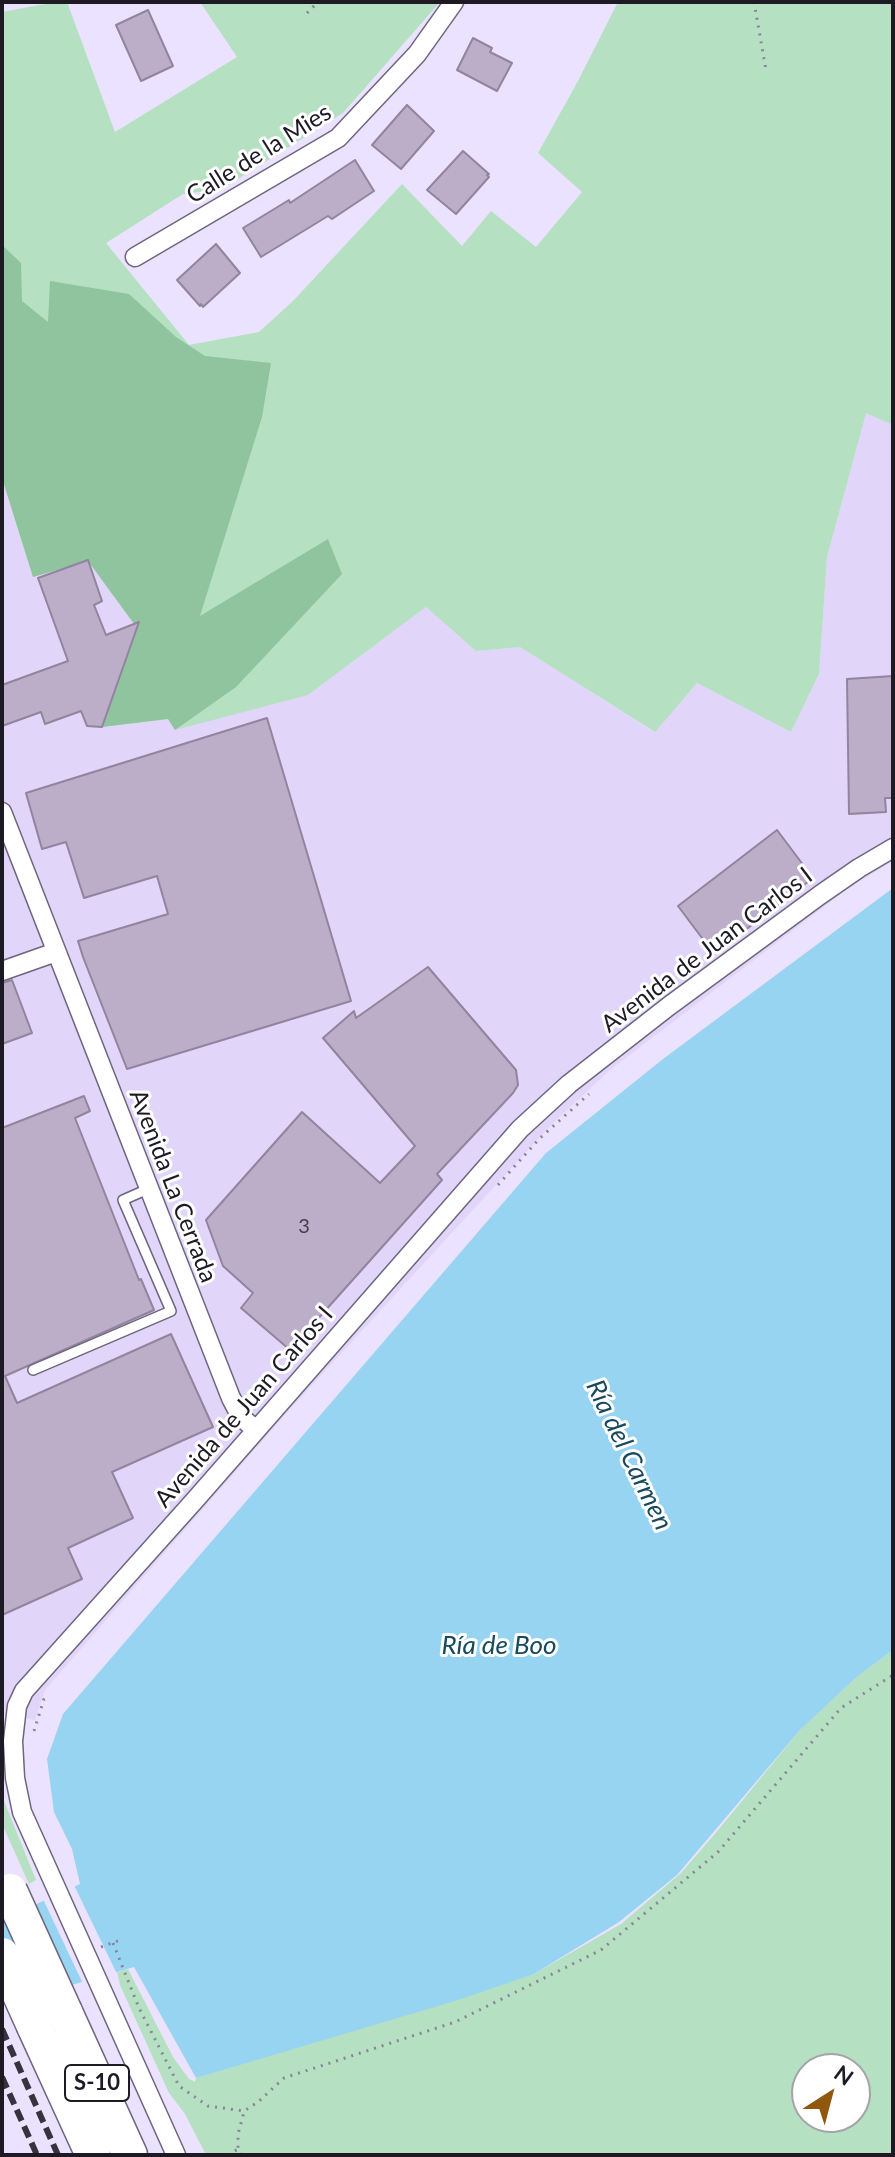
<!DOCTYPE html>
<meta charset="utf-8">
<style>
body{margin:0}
#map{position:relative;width:895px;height:2157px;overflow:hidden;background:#ebe2ff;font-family:Lato,sans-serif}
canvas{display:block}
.frame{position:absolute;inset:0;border:4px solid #1d1a24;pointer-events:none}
.north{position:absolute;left:791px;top:2053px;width:80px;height:80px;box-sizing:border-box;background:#fff;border:2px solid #a5a3a7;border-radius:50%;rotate:36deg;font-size:22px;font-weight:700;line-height:32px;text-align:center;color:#1d1a24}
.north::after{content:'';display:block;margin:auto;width:28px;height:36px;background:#90580f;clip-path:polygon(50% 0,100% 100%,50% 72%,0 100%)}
</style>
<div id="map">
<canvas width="895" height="2157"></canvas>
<div class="frame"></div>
<div class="north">N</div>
</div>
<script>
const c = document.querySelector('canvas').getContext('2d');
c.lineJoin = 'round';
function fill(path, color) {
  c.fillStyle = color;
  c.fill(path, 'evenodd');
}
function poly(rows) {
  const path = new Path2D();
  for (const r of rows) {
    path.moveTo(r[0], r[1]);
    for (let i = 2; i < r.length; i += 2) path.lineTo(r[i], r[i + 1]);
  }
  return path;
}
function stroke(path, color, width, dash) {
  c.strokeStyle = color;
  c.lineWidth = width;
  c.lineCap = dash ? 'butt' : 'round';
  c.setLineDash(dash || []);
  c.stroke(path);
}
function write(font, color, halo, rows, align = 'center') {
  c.font = font + ' Lato,sans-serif';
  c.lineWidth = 6;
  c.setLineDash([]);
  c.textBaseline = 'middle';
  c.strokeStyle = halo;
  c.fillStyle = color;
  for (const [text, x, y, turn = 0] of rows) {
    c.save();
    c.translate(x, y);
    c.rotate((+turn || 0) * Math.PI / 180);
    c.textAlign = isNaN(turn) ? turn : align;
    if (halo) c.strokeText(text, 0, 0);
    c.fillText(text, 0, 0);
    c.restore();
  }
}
fill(poly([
 [866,412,893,425,893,861,847,889,610,1070,550,1126,290,1409,45,1690,35,1720,2,1714,2,478,33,576,88,560,137,628,103,727,168,719,308,695,426,607,476,651,520,647,654,732,697,683,791,732,819,674,827,557]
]), '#e1d5f9');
fill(poly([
 [56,2,67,2,115,132,237,57,200,2,440,2,343,113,222,189,183,194,106,243,189,345,259,332,293,301,402,184,462,246,491,211,536,247,582,192,538,153,578,81,618,2,893,2,893,425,866,413,827,557,819,674,791,732,697,683,655,732,520,647,476,651,426,607,308,695,175,730,168,719,102,727,137,628,88,560,33,577,2,478,2,12],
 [893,1650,893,2155,206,2155,185,2114,169,2093,120,1985,117,1972,128,1969,173,2057,189,2079,195,2082,196,2078,534,1974,621,1924,681,1873,719,1829,800,1730,858,1676],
 [807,2069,855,2069,855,2117,807,2117],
 [2,1796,36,1880,29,1884,2,1824]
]), '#b5e0c1');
fill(poly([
 [2,245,21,263,22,301,48,322,50,281,129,294,176,337,205,356,271,363,262,417,200,616,328,539,342,574,236,687,175,730,168,719,102,727,137,628,88,561,33,577,2,478]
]), '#90c49f');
fill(poly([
 [893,888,893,1650,858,1676,800,1730,677,1875,619,1922,534,1974,458,2000,196,2078,134,1967,2,2005,2,1920,80,1884,72,1849,54,1812,47,1759,63,1714,546,1153,663,1059]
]), '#96d4f2');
fill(poly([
 [73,1883,118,1976,84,1986,42,1897]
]), '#ebe2ff');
const building = poly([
 [148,10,173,66,141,81,116,25,148,10],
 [473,38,492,48,490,52,512,63,497,91,457,70,473,38],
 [407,105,434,131,401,169,372,145,407,105],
 [463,151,489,174,487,175,489,177,456,214,427,190,463,151],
 [355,160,374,191,332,219,328,216,261,257,243,228,289,200,290,203,355,160],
 [216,244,240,273,203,307,201,304,200,306,177,280,216,244],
 [88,560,102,601,94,605,106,635,139,622,102,727,87,726,81,711,45,724,41,712,2,726,2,685,68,661,38,578,88,560],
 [893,676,893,798,885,798,886,812,849,814,847,679,893,676],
 [267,718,351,1001,127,1069,83,957,78,941,168,914,157,876,84,898,66,842,42,849,26,793,267,718],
 [777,830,813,878,714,954,678,906,777,830],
 [428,967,516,1070,518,1085,513,1093,437,1174,442,1180,290,1350,241,1308,253,1293,223,1266,206,1220,302,1112,380,1183,415,1146,323,1038,354,1011,356,1018,428,967],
 [12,980,32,1033,2,1044,2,983,12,980],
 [84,1096,90,1111,75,1118,139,1280,141,1279,154,1310,5,1376,17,1403,171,1334,213,1427,112,1472,133,1518,68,1548,82,1579,2,1615,2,1128,84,1096]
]);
fill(building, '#bcaec8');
stroke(building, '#92849e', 2);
const service = poly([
 [33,1370,171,1311,123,1200,148,1189]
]);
const minor = poly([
 [135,257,338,138,417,54,454,2],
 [2,812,231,1398,241,1417,256,1430],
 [2,971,56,952],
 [176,2155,22,1812,15,1778,13,1741,17,1706,24,1691,195,1500,520,1129,569,1084,669,1006,820,895,859,868,893,848]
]);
const motorway = poly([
 [65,2012,130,2155],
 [34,2026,93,2155]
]);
stroke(service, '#6e667f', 12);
stroke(minor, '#6e667f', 21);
stroke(motorway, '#6e667f', 37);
stroke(poly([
 [754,2,766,70],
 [307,13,318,2],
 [498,1185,539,1139,589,1094],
 [34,1731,44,1699,48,1694],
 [113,1943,139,2008,179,2086,208,2106,244,2111,258,2102,284,2078,455,2022,601,1950,718,1852,841,1708,893,1675],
 [101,1947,123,1939],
 [2,2146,3,2155],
 [228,2155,238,2149],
 [241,2155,238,2149,238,2134,244,2112]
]), '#8a8498', 3, [2, 6]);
stroke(service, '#fff', 9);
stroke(minor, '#fff', 18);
stroke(motorway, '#fff', 34);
stroke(poly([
 [2,2029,58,2155],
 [2,2077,37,2155]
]), '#36323e', 6, [12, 6]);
const motorwayBridge = poly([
 [10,1891,65,2012],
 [2,1955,34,2026]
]);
stroke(motorwayBridge, '#6e667f', 37, []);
stroke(motorwayBridge, '#fff', 34);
write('20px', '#453f4d', null, [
 ["3",304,1227]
]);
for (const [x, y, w] of [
 [97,2083,64]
]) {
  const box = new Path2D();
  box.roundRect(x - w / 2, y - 18, w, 36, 6);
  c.fillStyle = '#fff';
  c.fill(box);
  stroke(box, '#1d1a24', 2);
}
write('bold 22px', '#1d1a24', null, [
 ["S-10",97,2083]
]);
write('24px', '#1d1a24', '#fff', [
 ["Calle de la Mies",259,154,-32],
 ["Avenida de Juan Carlos I",707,950,-37],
 ["Avenida La Cerrada",173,1186,69],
 ["Avenida de Juan Carlos I",244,1407,-49]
]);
write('italic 26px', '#174a5e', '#fff', [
 ["Ría del Carmen",629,1455,64],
 ["Ría de Boo",499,1646]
]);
</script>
